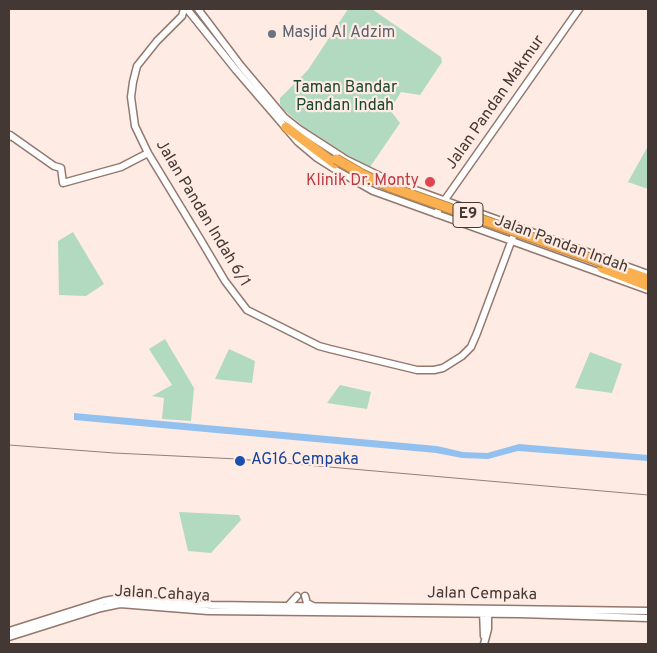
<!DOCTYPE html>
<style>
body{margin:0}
#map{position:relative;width:657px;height:653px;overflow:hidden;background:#feebe4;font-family:Overpass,sans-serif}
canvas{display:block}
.frame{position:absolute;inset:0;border:10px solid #433833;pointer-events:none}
</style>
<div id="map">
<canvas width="657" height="653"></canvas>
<div class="frame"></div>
</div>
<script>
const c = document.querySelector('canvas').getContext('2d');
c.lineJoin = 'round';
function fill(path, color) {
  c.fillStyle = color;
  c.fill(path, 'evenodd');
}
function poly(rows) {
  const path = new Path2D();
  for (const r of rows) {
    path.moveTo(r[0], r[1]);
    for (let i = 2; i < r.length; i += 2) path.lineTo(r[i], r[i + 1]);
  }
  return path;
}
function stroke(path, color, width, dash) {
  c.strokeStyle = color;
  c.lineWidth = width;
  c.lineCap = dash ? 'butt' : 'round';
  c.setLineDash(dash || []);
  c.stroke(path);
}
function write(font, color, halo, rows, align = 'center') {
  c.font = font + ' Overpass,sans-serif';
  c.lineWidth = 4.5;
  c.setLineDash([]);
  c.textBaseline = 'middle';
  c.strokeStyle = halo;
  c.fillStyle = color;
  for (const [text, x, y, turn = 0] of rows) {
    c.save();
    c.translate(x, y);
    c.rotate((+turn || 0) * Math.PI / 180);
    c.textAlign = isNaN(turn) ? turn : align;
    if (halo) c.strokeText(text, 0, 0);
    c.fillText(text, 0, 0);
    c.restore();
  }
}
fill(poly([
 [348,9,372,9,441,57,442,62,420,95,401,92,390,110,400,123,370,167,354,159,304,127,284,110,280,104,280,98,308,70],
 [648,146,648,189,628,182],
 [73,232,104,284,86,296,59,295,58,241],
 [165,339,194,388,191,421,162,419,164,398,152,396,172,385,149,349],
 [229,349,255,361,252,383,215,379],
 [590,352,622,364,612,393,575,388],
 [340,385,371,392,367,409,327,403],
 [179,512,239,515,241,520,211,553,188,551]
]), '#b2dac0');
fill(poly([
 [74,413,437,446,463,452,487,453,519,444,648,455,648,461,518,451,488,459,462,458,436,453,74,420]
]), '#92c1ef');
const secondary = poly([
 [184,9,182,16,157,41,137,66,133,82,131,97,135,126,148,153,199,237,225,281,247,310,319,346,330,349,417,370,434,370,443,368,462,356,471,347,477,333,517,226],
 [187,9,236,70,298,142,317,158,336,170,373,191,648,290],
 [198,9,241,66,284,117,299,129,347,160,388,180,648,274],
 [9,137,10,135,54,166,61,168,63,183,121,167,148,153],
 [436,214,444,201,579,9],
 [305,596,307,603,313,606],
 [288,606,297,596],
 [483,611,484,636],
 [9,631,104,601,115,599,212,605,648,611],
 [9,637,101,608,120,604,208,611,520,614,648,618],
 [484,644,488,629,488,611]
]);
const highway = poly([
 [286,127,335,164],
 [614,267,648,279],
 [602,268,648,286]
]);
stroke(secondary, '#92786d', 9);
stroke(highway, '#ba8646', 11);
stroke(secondary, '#fff', 6);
stroke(highway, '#fab050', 9);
stroke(poly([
 [9,445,114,453,238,459,648,495]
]), '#8f807b', 1);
const highwayBridge = poly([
 [336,159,362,174,390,187,604,263]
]);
stroke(highwayBridge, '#ba8646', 11, []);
stroke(highwayBridge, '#fab050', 9);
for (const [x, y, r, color] of [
 [272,34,5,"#6b7280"],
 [430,182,6,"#e0444e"],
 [240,461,6,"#1a4fb4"]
]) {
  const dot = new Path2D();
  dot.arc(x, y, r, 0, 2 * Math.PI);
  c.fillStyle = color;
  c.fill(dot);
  stroke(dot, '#feebe4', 2);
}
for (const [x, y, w] of [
 [468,215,30]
]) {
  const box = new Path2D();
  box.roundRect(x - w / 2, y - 12.5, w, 25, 4);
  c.fillStyle = '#feebe4';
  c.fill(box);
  stroke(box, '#433833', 1);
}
write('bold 15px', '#433833', null, [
 ["E9",468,215]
]);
write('16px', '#5b616d', '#feebe4', [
 ["Masjid Al Adzim",282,34]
], 'left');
write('16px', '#19472e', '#feebe4', [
 ["Taman Bandar",345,89],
 ["Pandan Indah",345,107]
]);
write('16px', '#433833', '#feebe4', [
 ["Jalan Pandan Makmur",496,103,-55],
 ["Jalan Pandan Indah 6/1",202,214,59],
 ["Jalan Pandan Indah",561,245,20],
 ["Jalan Cahaya",162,595,3],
 ["Jalan Cempaka",482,595,1]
]);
write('16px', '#be3a42', '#feebe4', [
 ["Klinik Dr. Monty",419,182]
], 'right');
write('16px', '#164399', '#feebe4', [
 ["AG16 Cempaka",251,461]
], 'left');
</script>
